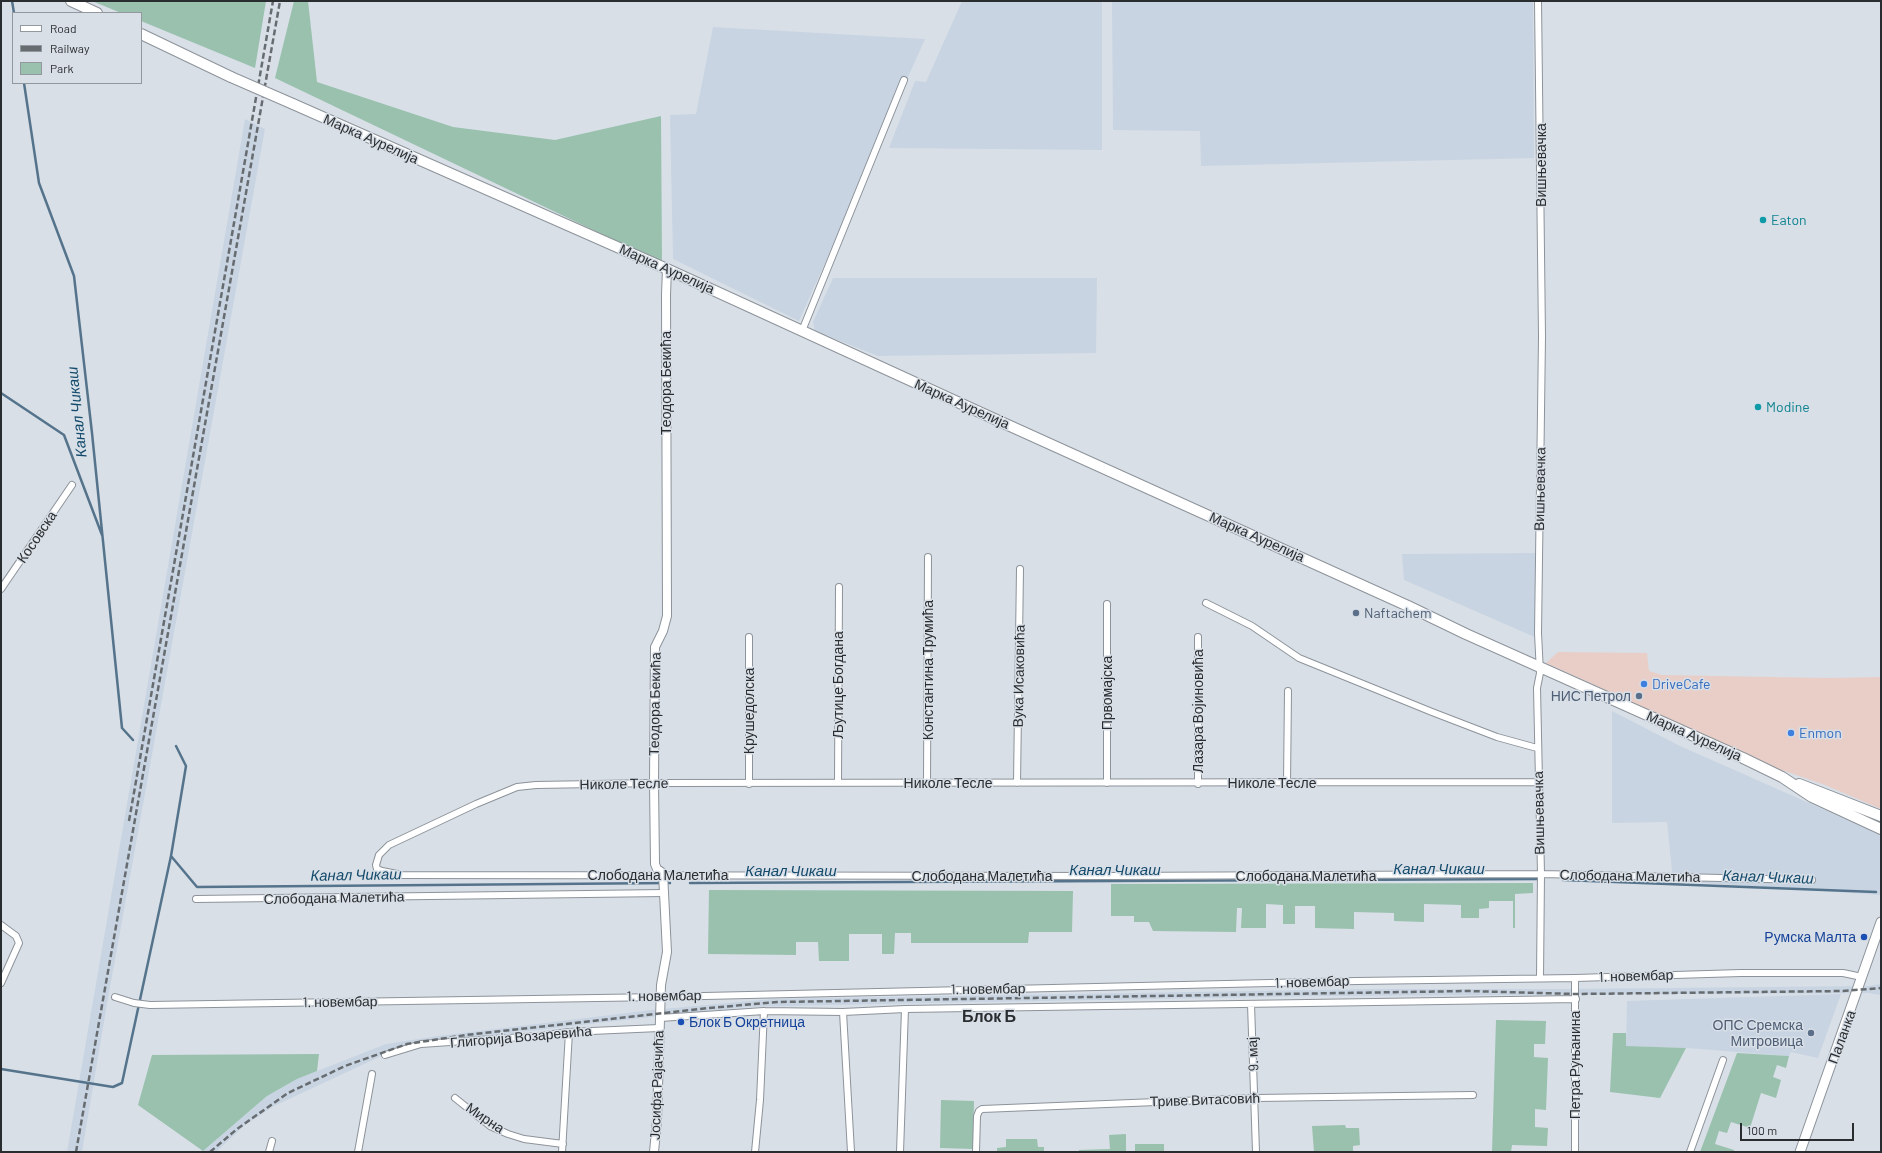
<!DOCTYPE html>
<meta charset="utf-8">
<style>
body{margin:0}
#map{position:relative;width:1882px;height:1153px;overflow:hidden;background:#d8dfe7;font-family:Barlow,sans-serif}
canvas{display:block}
.frame{position:absolute;inset:0;border:2px solid #2a2d30;pointer-events:none}
.legend{position:absolute;left:12px;top:12px;width:130px;height:72px;box-sizing:border-box;background:#d8dfe7;border:1px solid #92989e;margin:0;padding:5px 7px;list-style:none;font-size:12px;color:#2a2d30}
.legend li{display:flex;align-items:center;gap:8px;height:20px}
.legend b{width:20px;border:1px solid #92989e}
.scale{position:absolute;left:1740px;top:1123px;width:114px;height:18px;box-sizing:border-box;border:2px solid #2a2d30;border-top:0;padding-left:5px;font-size:12px;line-height:14px;white-space:nowrap;color:#2a2d30;-webkit-text-stroke:3px #d8dfe7;paint-order:stroke}
</style>
<div id="map">
<canvas width="1882" height="1153"></canvas>
<div class="frame"></div>
<ul class="legend">
<li><b style="height:5px;background:#fff"></b>Road</li>
<li><b style="height:5px;background:#676c70"></b>Railway</li>
<li><b style="height:11px;background:#99c1ae"></b>Park</li>
</ul>
<div class="scale">100 m</div>
</div>
<script>
const c = document.querySelector('canvas').getContext('2d');
c.lineJoin = 'round';
function fill(path, color) {
  c.fillStyle = color;
  c.fill(path, 'evenodd');
}
function poly(rows) {
  const path = new Path2D();
  for (const r of rows) {
    path.moveTo(r[0], r[1]);
    for (let i = 2; i < r.length; i += 2) path.lineTo(r[i], r[i + 1]);
  }
  return path;
}
function stroke(path, color, width, dash) {
  c.strokeStyle = color;
  c.lineWidth = width;
  c.lineCap = dash ? 'butt' : 'round';
  c.setLineDash(dash || []);
  c.stroke(path);
}
function write(font, color, halo, rows, align = 'center') {
  c.font = font + ' Barlow,sans-serif';
  c.lineWidth = 3;
  c.setLineDash([]);
  c.textBaseline = 'middle';
  c.strokeStyle = halo;
  c.fillStyle = color;
  for (const [text, x, y, turn = 0] of rows) {
    c.save();
    c.translate(x, y);
    c.rotate((+turn || 0) * Math.PI / 180);
    c.textAlign = isNaN(turn) ? turn : align;
    if (halo) c.strokeText(text, 0, 0);
    c.fillText(text, 0, 0);
    c.restore();
  }
}
fill(poly([
 [1558,652,1647,653,1649,671,1662,675,1828,678,1881,677,1881,809,1825,785,1779,769,1546,663]
]), '#e8cec7');
fill(poly([
 [962,1,1102,1,1102,150,889,148,915,81,926,82],
 [1112,1,1533,1,1534,158,1201,166,1200,131,1113,130],
 [713,27,925,39,799,321,673,259,670,115,696,114],
 [245,119,265,129,107,1004,82,1152,67,1152],
 [833,278,1097,278,1096,353,878,356,815,331,813,322],
 [1537,553,1537,638,1404,580,1402,554],
 [1612,711,1680,746,1879,834,1881,839,1881,895,1673,881,1667,822,1612,823],
 [1881,984,1881,995,1868,993,1316,996,827,1005,747,1007,668,1015,416,1044,392,1051,274,1106,245,1125,216,1152,202,1152,267,1096,297,1079,386,1044,438,1036,652,1010,772,999,1376,989,1561,989,1868,986],
 [1841,994,1818,1058,1791,1052,1789,1056,1686,1048,1626,1046,1627,1001]
]), '#c8d4e2');
fill(poly([
 [92,1,266,1,255,68,141,21,141,13,121,13],
 [294,1,308,1,317,82,453,127,555,140,661,116,662,263,275,78],
 [1533,883,1533,893,1515,894,1515,928,1513,928,1513,901,1489,901,1489,908,1479,909,1479,918,1461,918,1461,905,1424,904,1424,922,1394,921,1394,913,1354,912,1354,929,1315,928,1315,906,1295,906,1295,924,1283,924,1283,905,1266,904,1266,928,1241,928,1242,908,1237,908,1236,932,1153,931,1149,922,1134,922,1134,916,1111,916,1111,884],
 [709,890,1073,891,1072,932,1029,932,1028,943,911,943,911,933,895,933,894,954,882,954,882,934,849,934,849,961,819,961,818,942,796,942,796,955,708,954],
 [1496,1020,1546,1021,1545,1044,1534,1044,1534,1057,1548,1058,1546,1110,1535,1109,1535,1127,1548,1128,1547,1146,1512,1145,1511,1152,1492,1152],
 [1613,1033,1626,1033,1626,1046,1686,1048,1660,1098,1610,1092],
 [1737,1053,1789,1056,1786,1068,1777,1065,1773,1077,1781,1080,1776,1098,1761,1093,1750,1128,1731,1122,1727,1133,1719,1131,1715,1144,1734,1150,1734,1152,1700,1152],
 [319,1054,317,1071,297,1079,267,1096,203,1151,138,1105,152,1055],
 [941,1100,974,1101,973,1149,940,1148],
 [1345,1125,1346,1128,1359,1128,1360,1145,1353,1146,1353,1152,1314,1152,1312,1126],
 [1126,1134,1126,1152,1079,1152,1079,1150,1110,1149,1109,1135],
 [1006,1139,1037,1139,1038,1147,1044,1147,1044,1152,1060,1152,997,1152,997,1148,1006,1147],
 [1135,1144,1164,1144,1164,1152,1135,1152]
]), '#99c1ae');
stroke(poly([
 [12,1,14,13],
 [24,83,39,183,74,276,92,433,122,728,133,740],
 [1,393,64,435,102,535],
 [176,746,186,766,171,856,197,887,670,883],
 [1563,880,1876,892],
 [690,883,1539,879],
 [1,1069,113,1087,122,1083,171,856]
]), '#55748c', 2.5);
const minor = poly([
 [1538,1,1542,337,1538,633,1540,673,1537,688,1541,874,1540,977],
 [802,331,904,80],
 [1,589,72,485],
 [1206,603,1252,626,1299,658,1432,712,1497,737,1537,748],
 [749,637,749,784],
 [1198,637,1198,784],
 [1538,782,654,783,536,785,517,787,476,804,389,845,379,855,376,865,377,869,382,871,402,875,1111,876,1541,874,1812,880],
 [838,783,839,587],
 [927,783,928,557],
 [1017,783,1020,569],
 [1107,783,1107,604],
 [1287,783,1288,691],
 [196,899,665,893],
 [1,925,16,936,19,943,1,983],
 [115,997,134,1003,150,1005,661,997,1357,981,1575,978,1741,973,1843,973,1862,977],
 [1251,1004,1256,1152],
 [843,1012,851,1152],
 [660,1018,764,1011,843,1012,905,1009,1576,999],
 [385,1055,421,1044,538,1036,569,1032,659,1028],
 [455,1098,490,1126,508,1134,524,1139,563,1144],
 [269,1152,272,1141],
 [358,1152,372,1074],
 [562,1152,569,1032],
 [755,1152,760,1100,764,1011],
 [900,1152,905,1009],
 [976,1152,977,1116,979,1111,982,1109,1256,1098,1473,1095],
 [1575,1152,1575,978],
 [1690,1152,1723,1060]
]);
const tertiary = poly([
 [654,1152,657,1120,661,985,667,952,663,873,657,869,655,864,654,783,655,647,663,631,667,616,666,295,667,269]
]);
const secondary = poly([
 [1800,1152,1881,922]
]);
const primary = poly([
 [71,1,97,13],
 [141,34,231,77],
 [293,104,667,269,988,416,1408,606,1466,634,1743,758,1782,777,1812,797,1881,829],
 [1799,784,1881,816]
]);
stroke(minor, '#8d939a', 8);
stroke(tertiary, '#8d939a', 10);
stroke(secondary, '#8d939a', 11);
stroke(primary, '#8d939a', 12);
stroke(minor, '#fff', 6);
stroke(tertiary, '#fff', 8);
stroke(secondary, '#fff', 9);
stroke(primary, '#fff', 10);
stroke(poly([
 [129,821,273,1],
 [76,1152,280,1],
 [210,1152,237,1129,288,1093,345,1066,407,1044,466,1035,709,1008,777,1002,1468,991,1576,994,1843,991,1881,988]
]), '#676c70', 2.5, [6, 3]);
const primaryBridge = poly([
 [231,77,293,104]
]);
stroke(primaryBridge, '#8d939a', 12, []);
stroke(primaryBridge, '#fff', 10);
for (const [x, y, r, color] of [
 [1763,220,4,"#0f9aa8"],
 [1758,407,4,"#0f9aa8"],
 [1356,613,4,"#5c6f8a"],
 [1644,684,4,"#3f7fe0"],
 [1639,696,4,"#5c6f8a"],
 [1791,733,4,"#3f7fe0"],
 [1864,937,4,"#1a4fb4"],
 [681,1022,4,"#1a4fb4"],
 [1811,1033,4,"#5c6f8a"]
]) {
  const dot = new Path2D();
  dot.arc(x, y, r, 0, 2 * Math.PI);
  c.fillStyle = color;
  c.fill(dot);
  stroke(dot, '#d8dfe7', 1.5);
}
write('14px', '#2a2d30', '#d8dfe7', [
 ["Марка Аурелија",371,139,24],
 ["Вишњевачка",1541,165,-90],
 ["Марка Аурелија",667,269,24],
 ["Теодора Бекића",666,383,-90],
 ["Марка Аурелија",962,404,24],
 ["Вишњевачка",1540,489,-89],
 ["Косовска",37,537,-56],
 ["Марка Аурелија",1257,537,24],
 ["Константина Трумића",928,670,-90],
 ["Вука Исаковића",1019,676,-89],
 ["Љутице Богдана",838,685,-90],
 ["Првомајска",1107,693,-90],
 ["Теодора Бекића",655,704,-89],
 ["Крушедолска",749,711,-90],
 ["Лазара Војиновића",1198,711,-90],
 ["Марка Аурелија",1694,736,24],
 ["Николе Тесле",948,783],
 ["Николе Тесле",1272,783],
 ["Николе Тесле",624,784,-1],
 ["Вишњевачка",1539,813,-91],
 ["Слободана Малетића",658,875],
 ["Слободана Малетића",982,876],
 ["Слободана Малетића",1306,876],
 ["Слободана Малетића",1630,876,1],
 ["Слободана Малетића",334,898,-1],
 ["1. новембар",1636,976,-2],
 ["1. новембар",1312,982,-2],
 ["1. новембар",988,989,-1],
 ["1. новембар",664,996,-1],
 ["1. новембар",340,1002,-1],
 ["Глигорија Возаревића",521,1037,-5],
 ["Паланка",1842,1037,-70],
 ["9. мај",1253,1054,-93],
 ["Петра Руњанина",1575,1065,-90],
 ["Јосифа Рајачића",657,1085,-88],
 ["Триве Витасовић",1205,1100,-2],
 ["Мирна",485,1118,34]
]);
write('14px', '#0d838f', '#d8dfe7', [
 ["Eaton",1771,220],
 ["Modine",1766,407]
], 'left');
write('14px', '#4e5e75', '#d8dfe7', [
 ["Naftachem",1364,613,"left"],
 ["НИС Петрол",1631,696],
 ["ОПС Сремска",1803,1025],
 ["Митровица",1803,1041]
], 'right');
write('14px', '#366cbe', '#d8dfe7', [
 ["DriveCafe",1652,684],
 ["Enmon",1799,733]
], 'left');
write('14px', '#164399', '#d8dfe7', [
 ["Румска Малта",1856,937],
 ["Блок Б Окретница",689,1022,"left"]
], 'right');
write('italic 15px', '#144a6b', '#d8dfe7', [
 ["Канал Чикаш",77,412,-96],
 ["Канал Чикаш",1439,869],
 ["Канал Чикаш",1115,870],
 ["Канал Чикаш",791,871],
 ["Канал Чикаш",356,875,-1],
 ["Канал Чикаш",1768,877,2]
]);
write('bold 16px', '#2a2d30', '#d8dfe7', [
 ["Блок Б",989,1017]
]);
</script>
